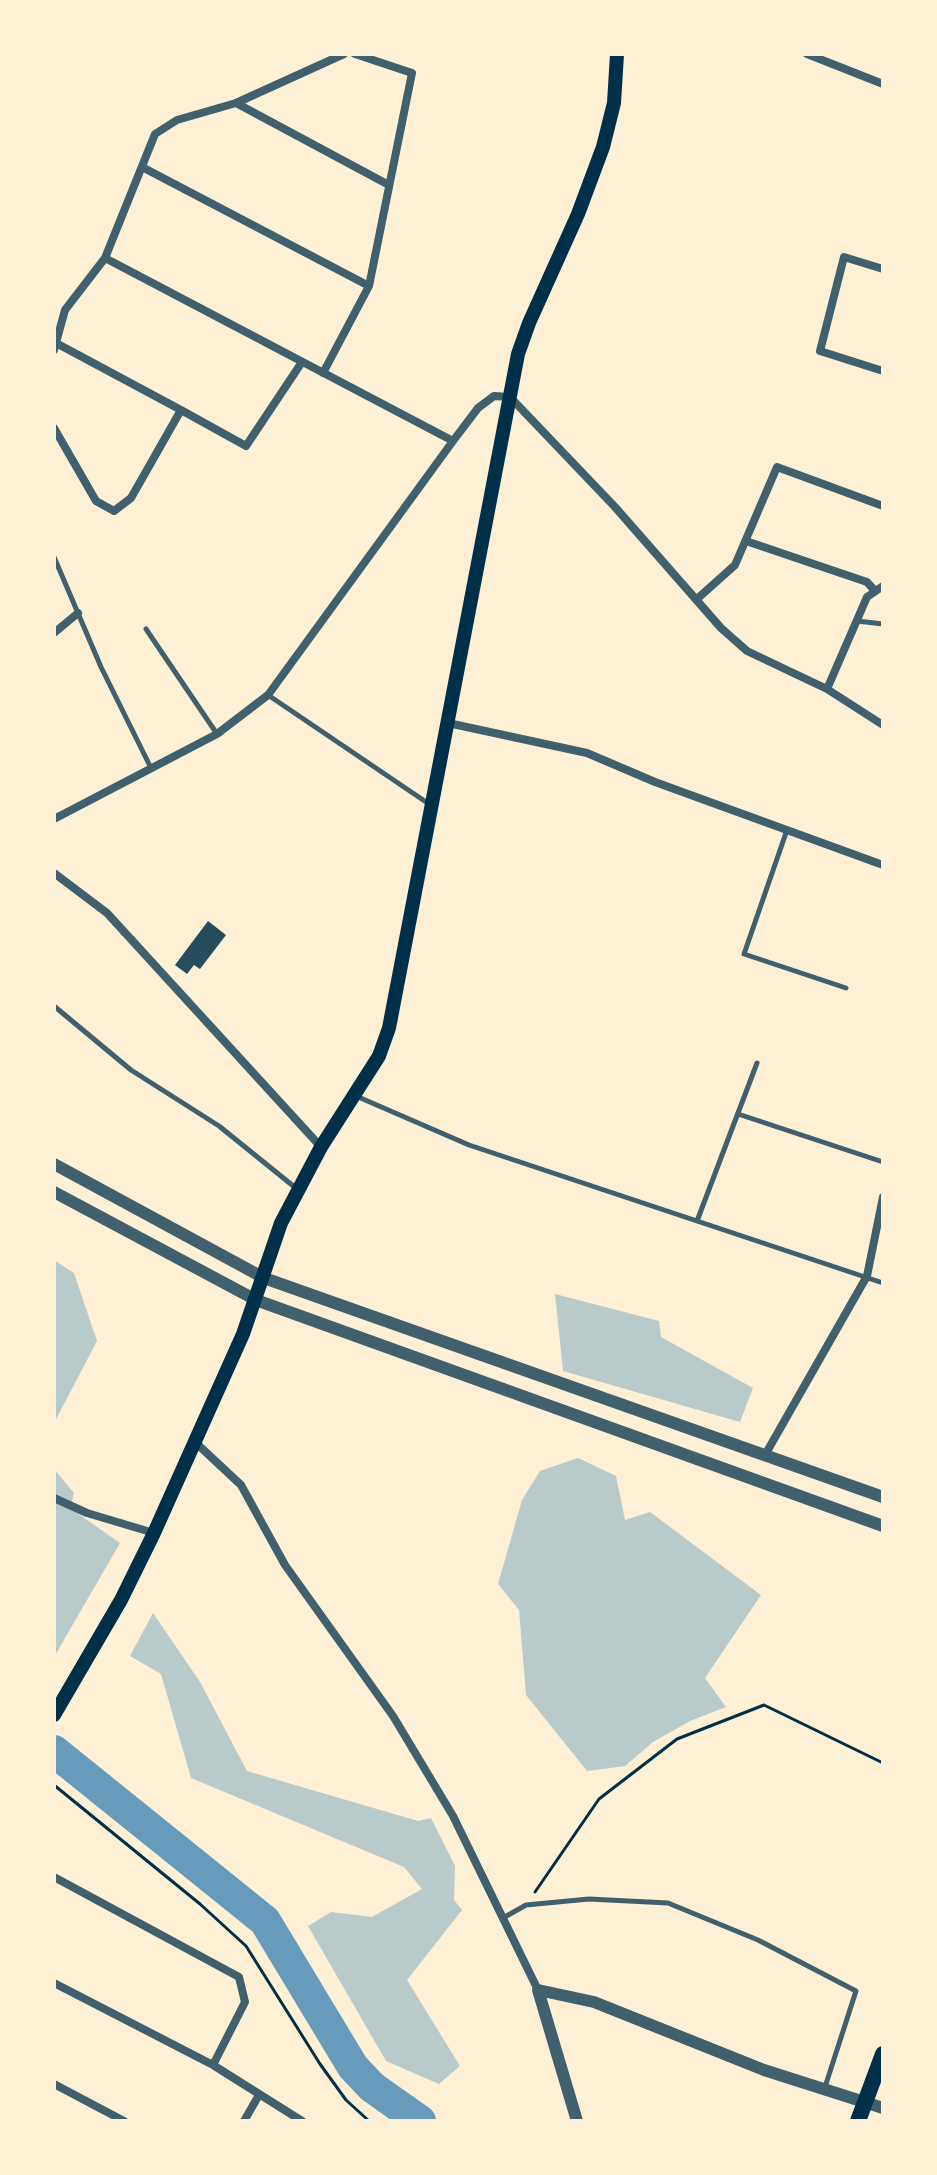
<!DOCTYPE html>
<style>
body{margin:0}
#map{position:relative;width:937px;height:2175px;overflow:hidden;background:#fdf0d5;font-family:Cabin,sans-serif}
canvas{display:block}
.frame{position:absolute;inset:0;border:56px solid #fdf0d5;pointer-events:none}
</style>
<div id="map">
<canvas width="937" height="2175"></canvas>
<div class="frame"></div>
</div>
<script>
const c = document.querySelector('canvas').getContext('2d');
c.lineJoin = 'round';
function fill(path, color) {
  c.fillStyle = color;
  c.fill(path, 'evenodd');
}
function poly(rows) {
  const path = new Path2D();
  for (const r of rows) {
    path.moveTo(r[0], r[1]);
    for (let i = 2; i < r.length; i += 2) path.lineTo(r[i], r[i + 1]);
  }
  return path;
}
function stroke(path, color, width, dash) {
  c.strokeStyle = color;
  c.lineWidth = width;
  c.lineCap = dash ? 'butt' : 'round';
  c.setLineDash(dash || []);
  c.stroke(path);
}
fill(poly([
 [54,1260,74,1273,97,1341,54,1423],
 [555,1294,659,1321,661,1337,753,1388,740,1422,563,1371],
 [578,1458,616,1476,625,1520,650,1512,761,1595,705,1678,726,1707,690,1721,653,1742,625,1766,587,1771,526,1695,519,1610,498,1584,522,1500,540,1471],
 [54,1469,74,1493,70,1508,120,1543,54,1657],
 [153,1613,200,1682,247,1771,418,1821,431,1818,455,1866,454,1900,462,1910,407,1980,460,2066,439,2084,386,2061,308,1926,331,1912,372,1917,422,1889,404,1867,191,1778,161,1674,130,1656]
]), '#b9caca');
stroke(poly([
 [54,1751,265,1921,353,2067,372,2087,420,2121]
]), '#669bbc', 32);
fill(poly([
 [208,921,226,935,200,969,194,965,187,974,175,965]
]), '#264d5e');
stroke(poly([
 [54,1785,200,1904,246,1946,320,2064,346,2100,369,2121],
 [535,1892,599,1799,677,1739,764,1705,883,1763]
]), '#003049', 3);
stroke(poly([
 [54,557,101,667,150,766],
 [857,621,883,624],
 [146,629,217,734],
 [268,695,429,804],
 [787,830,744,954,846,988],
 [54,1006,131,1070,219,1126,297,1189],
 [356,1096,469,1145,883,1283],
 [738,1114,883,1162],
 [697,1221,757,1063],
 [503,1918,526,1905,589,1899,668,1903,758,1940,856,1991,825,2087]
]), '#3f606c', 5);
stroke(poly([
 [807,54,883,84],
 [236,103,387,184],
 [142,167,369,286],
 [105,258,453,441],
 [883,269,844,257,820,351,883,371],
 [56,343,181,410],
 [54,350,65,310,105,258,155,134,177,120,236,103,344,54],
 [323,373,369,286,412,73,355,54],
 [54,428,96,501,114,511,131,498,181,410,246,446,302,362],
 [746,541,867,582,875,591],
 [697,599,735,565,777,467,883,506],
 [54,633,78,613],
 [827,689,867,597,883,586],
 [448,723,587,753,655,782,883,865],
 [54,819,217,734,268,695,453,441,478,408,494,396,510,397,615,507,721,628,747,651,827,689,883,725],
 [54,873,107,913,321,1147],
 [195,1442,241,1485,285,1565,393,1716,453,1816,538,1990],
 [765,1455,867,1276,883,1197],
 [54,1498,87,1513,154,1533],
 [54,1877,239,1977,245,2002,213,2065],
 [54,1983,213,2065,302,2121],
 [54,2084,124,2121],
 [244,2121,259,2095]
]), '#3f606c', 8);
stroke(poly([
 [54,1164,264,1278,883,1497],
 [54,1192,256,1300,883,1526],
 [577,2121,538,1990,594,2002,764,2070,883,2108]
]), '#3f606c', 12);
stroke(poly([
 [54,1715,121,1600,154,1533,243,1334,281,1223,321,1147,379,1056,389,1028,518,354,529,323,578,214,603,147,614,103,617,54]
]), '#003049', 14);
stroke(poly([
 [858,2121,883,2054]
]), '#003049', 16);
</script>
